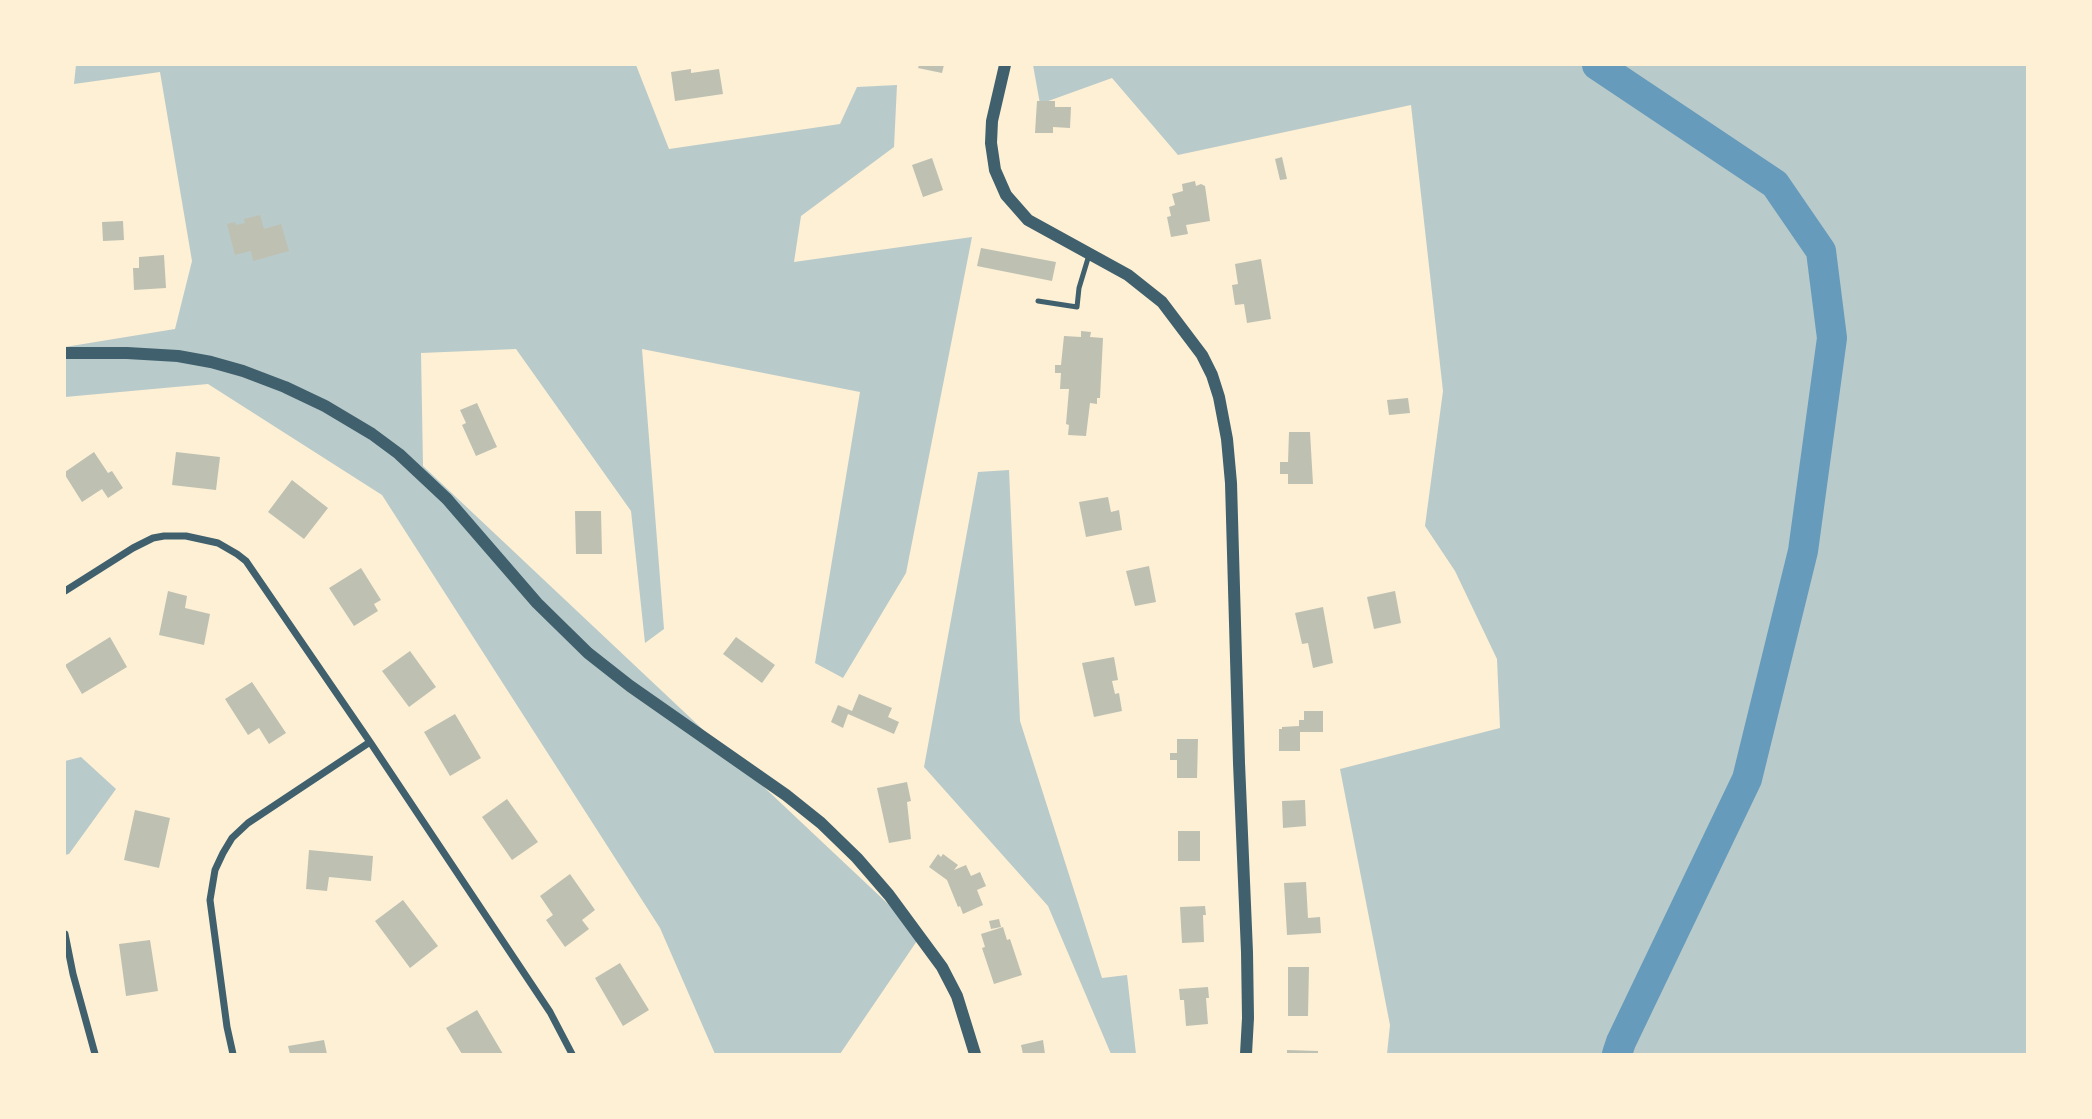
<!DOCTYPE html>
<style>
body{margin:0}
#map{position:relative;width:2092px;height:1119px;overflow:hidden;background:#fdf0d5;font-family:"Times New Roman",serif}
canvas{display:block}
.frame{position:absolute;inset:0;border:66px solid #fdf0d5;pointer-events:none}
</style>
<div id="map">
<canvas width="2092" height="1119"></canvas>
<div class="frame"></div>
</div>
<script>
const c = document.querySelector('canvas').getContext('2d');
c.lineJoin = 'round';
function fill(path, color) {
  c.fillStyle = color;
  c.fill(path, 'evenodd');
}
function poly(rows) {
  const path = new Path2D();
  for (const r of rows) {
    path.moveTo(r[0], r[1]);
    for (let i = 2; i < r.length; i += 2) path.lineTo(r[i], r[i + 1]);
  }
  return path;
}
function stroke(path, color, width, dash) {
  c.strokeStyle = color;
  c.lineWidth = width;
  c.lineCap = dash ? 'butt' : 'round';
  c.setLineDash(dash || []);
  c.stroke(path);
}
fill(poly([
 [76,65,636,65,669,149,840,124,857,87,897,85,894,147,801,216,794,262,972,237,906,573,843,678,815,663,860,392,642,349,664,629,645,643,631,511,516,349,421,353,423,466,921,935,840,1054,715,1054,660,928,382,495,208,384,65,397,65,347,175,329,192,261,160,72,74,84],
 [1033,65,2027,65,2027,1054,1387,1054,1390,1025,1340,769,1500,728,1497,659,1455,571,1425,526,1443,391,1411,105,1178,155,1112,78,1040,104],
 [1009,470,1020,721,1102,978,1127,975,1136,1054,1111,1054,1048,906,924,767,978,472],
 [81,757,116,789,69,854,65,855,65,761]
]), '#b9caca');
stroke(poly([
 [1597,65,1775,184,1821,251,1832,338,1803,551,1747,779,1621,1042,1617,1054]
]), '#669bbc', 30);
fill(poly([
 [919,65,944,65,942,73,918,68],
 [691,69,691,73,719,69,723,94,675,101,671,72],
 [1037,101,1055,101,1055,107,1071,107,1070,128,1053,127,1053,133,1035,133],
 [1282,157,1287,179,1280,180,1275,159],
 [932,158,943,190,923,197,912,165],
 [1195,181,1196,186,1201,184,1205,186,1210,221,1186,225,1188,234,1171,237,1167,217,1171,216,1169,207,1175,205,1172,194,1183,191,1182,184],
 [260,215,264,229,281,224,289,251,253,261,251,251,235,255,227,224,235,222,236,225,245,223,244,219],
 [123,221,124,240,103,241,102,222],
 [981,248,1056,262,1052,281,977,266],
 [164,255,166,288,134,290,133,268,139,268,139,257],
 [1261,259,1271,319,1247,323,1244,304,1235,305,1232,285,1238,284,1235,264],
 [1081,331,1091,332,1090,337,1103,338,1100,398,1097,398,1097,404,1090,403,1086,436,1068,435,1069,425,1066,424,1069,389,1060,389,1061,373,1055,373,1055,365,1061,365,1064,336,1081,337],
 [1408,398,1410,413,1389,415,1387,400],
 [477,403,497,447,476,456,462,425,466,423,460,410],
 [1289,432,1310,432,1313,484,1288,484,1288,474,1280,474,1280,462,1288,462],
 [94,452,108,473,112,471,123,488,108,498,102,489,82,502,65,475,65,472],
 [176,452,220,457,216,490,172,485],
 [292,480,328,508,304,539,268,512],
 [1108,497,1111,512,1119,510,1122,530,1086,537,1079,502],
 [575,511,601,511,602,554,576,554],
 [1149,566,1156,602,1135,606,1126,571],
 [361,568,381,600,374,604,378,611,354,626,329,588],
 [168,591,187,596,185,608,210,614,204,645,159,635],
 [1395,591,1401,623,1374,629,1367,597],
 [1323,607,1333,663,1313,668,1308,643,1302,644,1295,613],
 [110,637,127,667,82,694,65,665],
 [736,637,775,665,762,683,723,654],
 [410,651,436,687,409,707,382,671],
 [1114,657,1118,680,1112,681,1115,694,1119,693,1122,711,1094,717,1082,663],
 [252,682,286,733,269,744,259,728,248,735,225,699],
 [859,694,892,708,888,717,899,722,894,734,848,714,843,728,831,722,838,705,852,711],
 [1304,711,1323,711,1323,732,1300,732,1300,751,1279,751,1279,729,1282,729,1282,727,1299,726,1299,720,1304,720],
 [455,714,481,758,450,776,424,732],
 [1177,739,1198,739,1197,778,1177,778,1177,760,1170,760,1170,753,1177,753],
 [907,782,911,801,907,802,911,839,889,843,877,788],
 [507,799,538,842,512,860,482,817],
 [1305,800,1306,826,1283,828,1282,801],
 [135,810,170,818,159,868,124,860],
 [1178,831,1200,831,1200,861,1178,861],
 [309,850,373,856,371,881,329,877,327,891,306,889],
 [938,854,941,857,943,854,958,865,954,870,966,865,971,876,980,872,986,886,977,890,983,905,963,914,960,906,958,907,947,880,929,867],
 [570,874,595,910,582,920,589,929,565,947,546,920,553,915,540,896],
 [1306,882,1308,918,1320,917,1321,933,1287,935,1284,883],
 [403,900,438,946,410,968,375,921],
 [1205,906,1206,915,1203,915,1204,942,1182,943,1180,907],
 [999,919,1001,927,991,929,989,921],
 [1003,927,1007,940,1010,939,1022,975,994,984,982,948,985,947,981,934],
 [150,940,158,991,126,996,119,944],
 [620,963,649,1010,623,1026,595,978],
 [1288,967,1309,967,1308,1016,1288,1016],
 [1208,987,1209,998,1206,998,1208,1024,1186,1026,1184,1000,1180,1000,1179,989],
 [477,1010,503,1054,462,1054,446,1028],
 [324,1040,327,1054,290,1054,288,1046],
 [1043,1040,1045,1054,1023,1054,1021,1045],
 [1287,1050,1318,1051,1318,1054,1287,1054]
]), '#bec0b2');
stroke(poly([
 [1038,301,1077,307,1079,288,1089,255]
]), '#3f606c', 5);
stroke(poly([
 [65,591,133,548,153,538,164,536,186,536,218,543,237,554,246,561,370,742,550,1012,572,1054],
 [65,934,73,974,95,1054],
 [233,1054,227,1027,210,900,215,870,223,853,232,838,248,823,370,742]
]), '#3f606c', 7);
stroke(poly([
 [1005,65,992,121,991,143,995,170,1006,195,1028,220,1128,275,1162,302,1202,355,1212,375,1219,397,1227,439,1231,483,1239,763,1247,952,1248,1018,1246,1054],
 [65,353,127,353,178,356,211,362,243,371,285,387,325,406,372,434,399,454,447,499,537,603,588,653,630,686,786,795,821,823,857,858,889,895,942,967,957,996,975,1054]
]), '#3f606c', 12);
</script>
